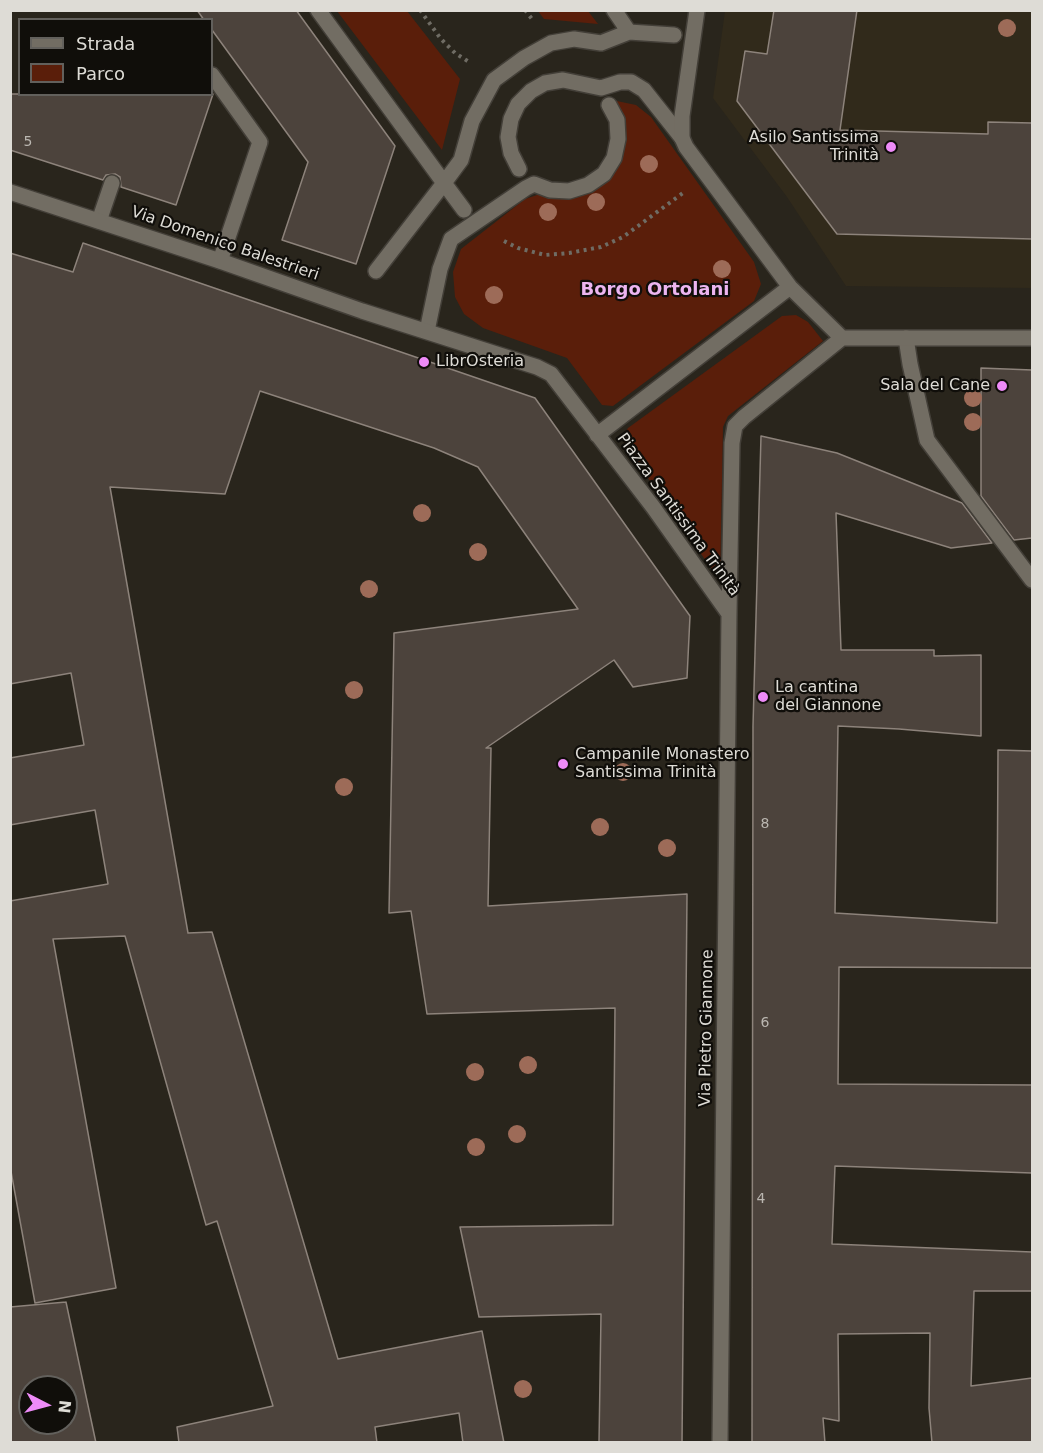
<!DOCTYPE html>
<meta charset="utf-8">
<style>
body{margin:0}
#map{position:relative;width:1043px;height:1453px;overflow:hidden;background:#29251c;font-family:"DejaVu Sans",sans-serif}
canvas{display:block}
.frame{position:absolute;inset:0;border:12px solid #dedcd6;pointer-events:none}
.legend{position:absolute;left:18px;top:18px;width:195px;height:78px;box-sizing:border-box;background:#100e0a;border:2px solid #62605c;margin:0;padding:8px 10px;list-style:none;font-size:18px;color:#dedcd6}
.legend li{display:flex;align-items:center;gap:12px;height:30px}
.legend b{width:30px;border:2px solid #62605c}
.north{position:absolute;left:18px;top:1375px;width:60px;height:60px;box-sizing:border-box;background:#100e0a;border:2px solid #62605c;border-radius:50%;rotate:96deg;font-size:16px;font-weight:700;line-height:24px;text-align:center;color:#dedcd6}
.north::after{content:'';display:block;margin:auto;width:21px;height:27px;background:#ee8bf8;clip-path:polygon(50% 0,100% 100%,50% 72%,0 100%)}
</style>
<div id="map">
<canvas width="1043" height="1453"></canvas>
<div class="frame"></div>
<ul class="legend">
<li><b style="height:8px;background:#726d63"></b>Strada</li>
<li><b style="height:16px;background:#5a1e0a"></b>Parco</li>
</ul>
<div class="north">N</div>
</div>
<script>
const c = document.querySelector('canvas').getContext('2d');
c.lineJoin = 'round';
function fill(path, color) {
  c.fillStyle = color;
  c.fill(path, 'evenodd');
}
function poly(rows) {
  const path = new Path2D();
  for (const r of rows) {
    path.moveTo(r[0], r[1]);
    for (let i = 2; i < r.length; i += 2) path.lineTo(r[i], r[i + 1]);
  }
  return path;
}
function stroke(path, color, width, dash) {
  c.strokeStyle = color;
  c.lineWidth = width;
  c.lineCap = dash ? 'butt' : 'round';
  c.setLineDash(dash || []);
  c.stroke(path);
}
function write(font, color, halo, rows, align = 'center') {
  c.font = font + ' "DejaVu Sans",sans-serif';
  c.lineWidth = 4.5;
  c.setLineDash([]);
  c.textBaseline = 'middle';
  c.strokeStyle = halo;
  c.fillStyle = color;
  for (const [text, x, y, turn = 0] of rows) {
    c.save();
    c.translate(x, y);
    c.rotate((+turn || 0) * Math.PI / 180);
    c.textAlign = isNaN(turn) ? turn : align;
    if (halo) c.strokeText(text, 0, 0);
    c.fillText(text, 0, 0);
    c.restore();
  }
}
fill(poly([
 [725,11,1032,11,1032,288,846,286,787,197,713,98]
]), '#312a1b');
fill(poly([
 [337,11,407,11,460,79,442,150],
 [538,11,588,11,598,24,544,19],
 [612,100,636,105,651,117,754,262,761,284,754,301,613,406,602,405,567,358,483,328,464,314,455,297,453,272,461,249,525,199,610,171],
 [796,315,808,322,823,341,728,416,723,427,720,581,625,445,622,436,628,428,782,316]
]), '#5a1e0a');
const building = poly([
 [197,10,296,10,395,146,356,264,282,240,308,162,212,30,212,20,204,20,197,10],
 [774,10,857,10,840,130,988,134,988,122,1032,123,1032,239,837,234,737,101,745,51,767,54,774,10],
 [10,94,213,94,176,205,121,187,120,177,115,174,106,175,103,180,10,150,10,94],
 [83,243,535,398,690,616,687,678,633,687,614,660,486,748,491,748,488,906,687,894,682,1443,599,1443,601,1314,479,1317,460,1227,613,1225,615,1008,427,1014,411,911,389,913,394,633,578,609,478,467,434,448,260,391,225,494,110,487,188,933,212,932,338,1359,482,1331,504,1443,463,1443,459,1413,375,1427,377,1443,179,1443,177,1427,273,1406,217,1221,206,1225,125,936,53,939,116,1288,35,1303,10,1166,10,901,108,884,95,810,10,825,10,758,84,745,71,673,10,684,10,253,73,272,83,243],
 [981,368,1032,370,1032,538,1014,540,981,496,981,368],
 [761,436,837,453,962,503,992,543,951,548,836,513,841,650,934,650,934,656,981,655,981,736,899,729,838,726,835,913,997,923,998,750,1032,751,1032,968,839,967,838,1084,1032,1085,1032,1173,835,1166,832,1244,1032,1252,1032,1291,974,1291,971,1386,1032,1378,1032,1443,932,1443,929,1408,930,1333,838,1334,839,1421,823,1418,825,1443,752,1443,753,726,761,436],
 [66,1302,96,1443,10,1443,10,1307,66,1302],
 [30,1387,66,1387,66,1423,30,1423,30,1387]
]);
fill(building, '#4c433c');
stroke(building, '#8d837b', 1.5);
const lane = poly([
 [212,75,260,142,220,261],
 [519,169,511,153,508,137,511,119,518,104,531,91,545,83,563,80,601,88,620,82,631,82,644,90,682,138],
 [99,221,112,183],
 [427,331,440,269,451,239,526,188,534,184,550,190,569,191,588,185,604,174,614,158,618,139,617,120,609,105],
 [906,338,910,364,927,440,1032,580]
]);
const street = poly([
 [318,10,444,183,461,160,472,121,494,80,524,58,551,43,574,39,601,43,629,32],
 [614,10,629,32,674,35],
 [697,10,682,116,682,138,686,147,790,287,842,338],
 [10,192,220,261,362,311,537,367,551,374,653,507,729,614],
 [376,271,444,183,464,210],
 [597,435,790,287],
 [720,1442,729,614,732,443,735,426,744,417,842,338,1032,338]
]);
stroke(lane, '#433f38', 18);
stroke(street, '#433f38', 18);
stroke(poly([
 [420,10,441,39,455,53,469,62],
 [525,10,532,19],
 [504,241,518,248,545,255,569,253,601,247,623,237,683,193]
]), '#6f6c64', 4, [3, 4.5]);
stroke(lane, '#726d63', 15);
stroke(street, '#726d63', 15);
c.fillStyle = '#9d6b58';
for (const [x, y] of [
 [1007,28],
 [649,164],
 [596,202],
 [548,212],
 [722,269],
 [494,295],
 [973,398],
 [973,422],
 [422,513],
 [478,552],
 [369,589],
 [354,690],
 [623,772],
 [344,787],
 [600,827],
 [667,848],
 [528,1065],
 [475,1072],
 [517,1134],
 [476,1147],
 [523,1389]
]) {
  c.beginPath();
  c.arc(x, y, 9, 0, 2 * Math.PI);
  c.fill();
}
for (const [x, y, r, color] of [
 [891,147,6,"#ee8bf8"],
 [424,362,6,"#ee8bf8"],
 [1002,386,6,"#ee8bf8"],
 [763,697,6,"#ee8bf8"],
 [563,764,6,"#ee8bf8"]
]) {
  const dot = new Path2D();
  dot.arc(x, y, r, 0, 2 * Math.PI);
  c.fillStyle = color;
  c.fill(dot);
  stroke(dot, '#100e0a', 2);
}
write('14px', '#bab6b0', null, [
 ["5",28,142],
 ["8",765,824],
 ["6",765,1023],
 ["4",761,1199]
]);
write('16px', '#dedcd6', '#100e0a', [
 ["Asilo Santissima",879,138,"right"],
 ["Trinità",879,156,"right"],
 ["LibrOsteria",436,362],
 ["Sala del Cane",990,386,"right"],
 ["La cantina",775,688],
 ["del Giannone",775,706],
 ["Campanile Monastero",575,755],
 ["Santissima Trinità",575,773]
], 'left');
write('16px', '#dedcd6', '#100e0a', [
 ["Via Domenico Balestrieri",225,244,19],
 ["Piazza Santissima Trinità",678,515,54],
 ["Via Pietro Giannone",707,1028,-89]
]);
write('bold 18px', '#ecb5f0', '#100e0a', [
 ["Borgo Ortolani",655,290]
]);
</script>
